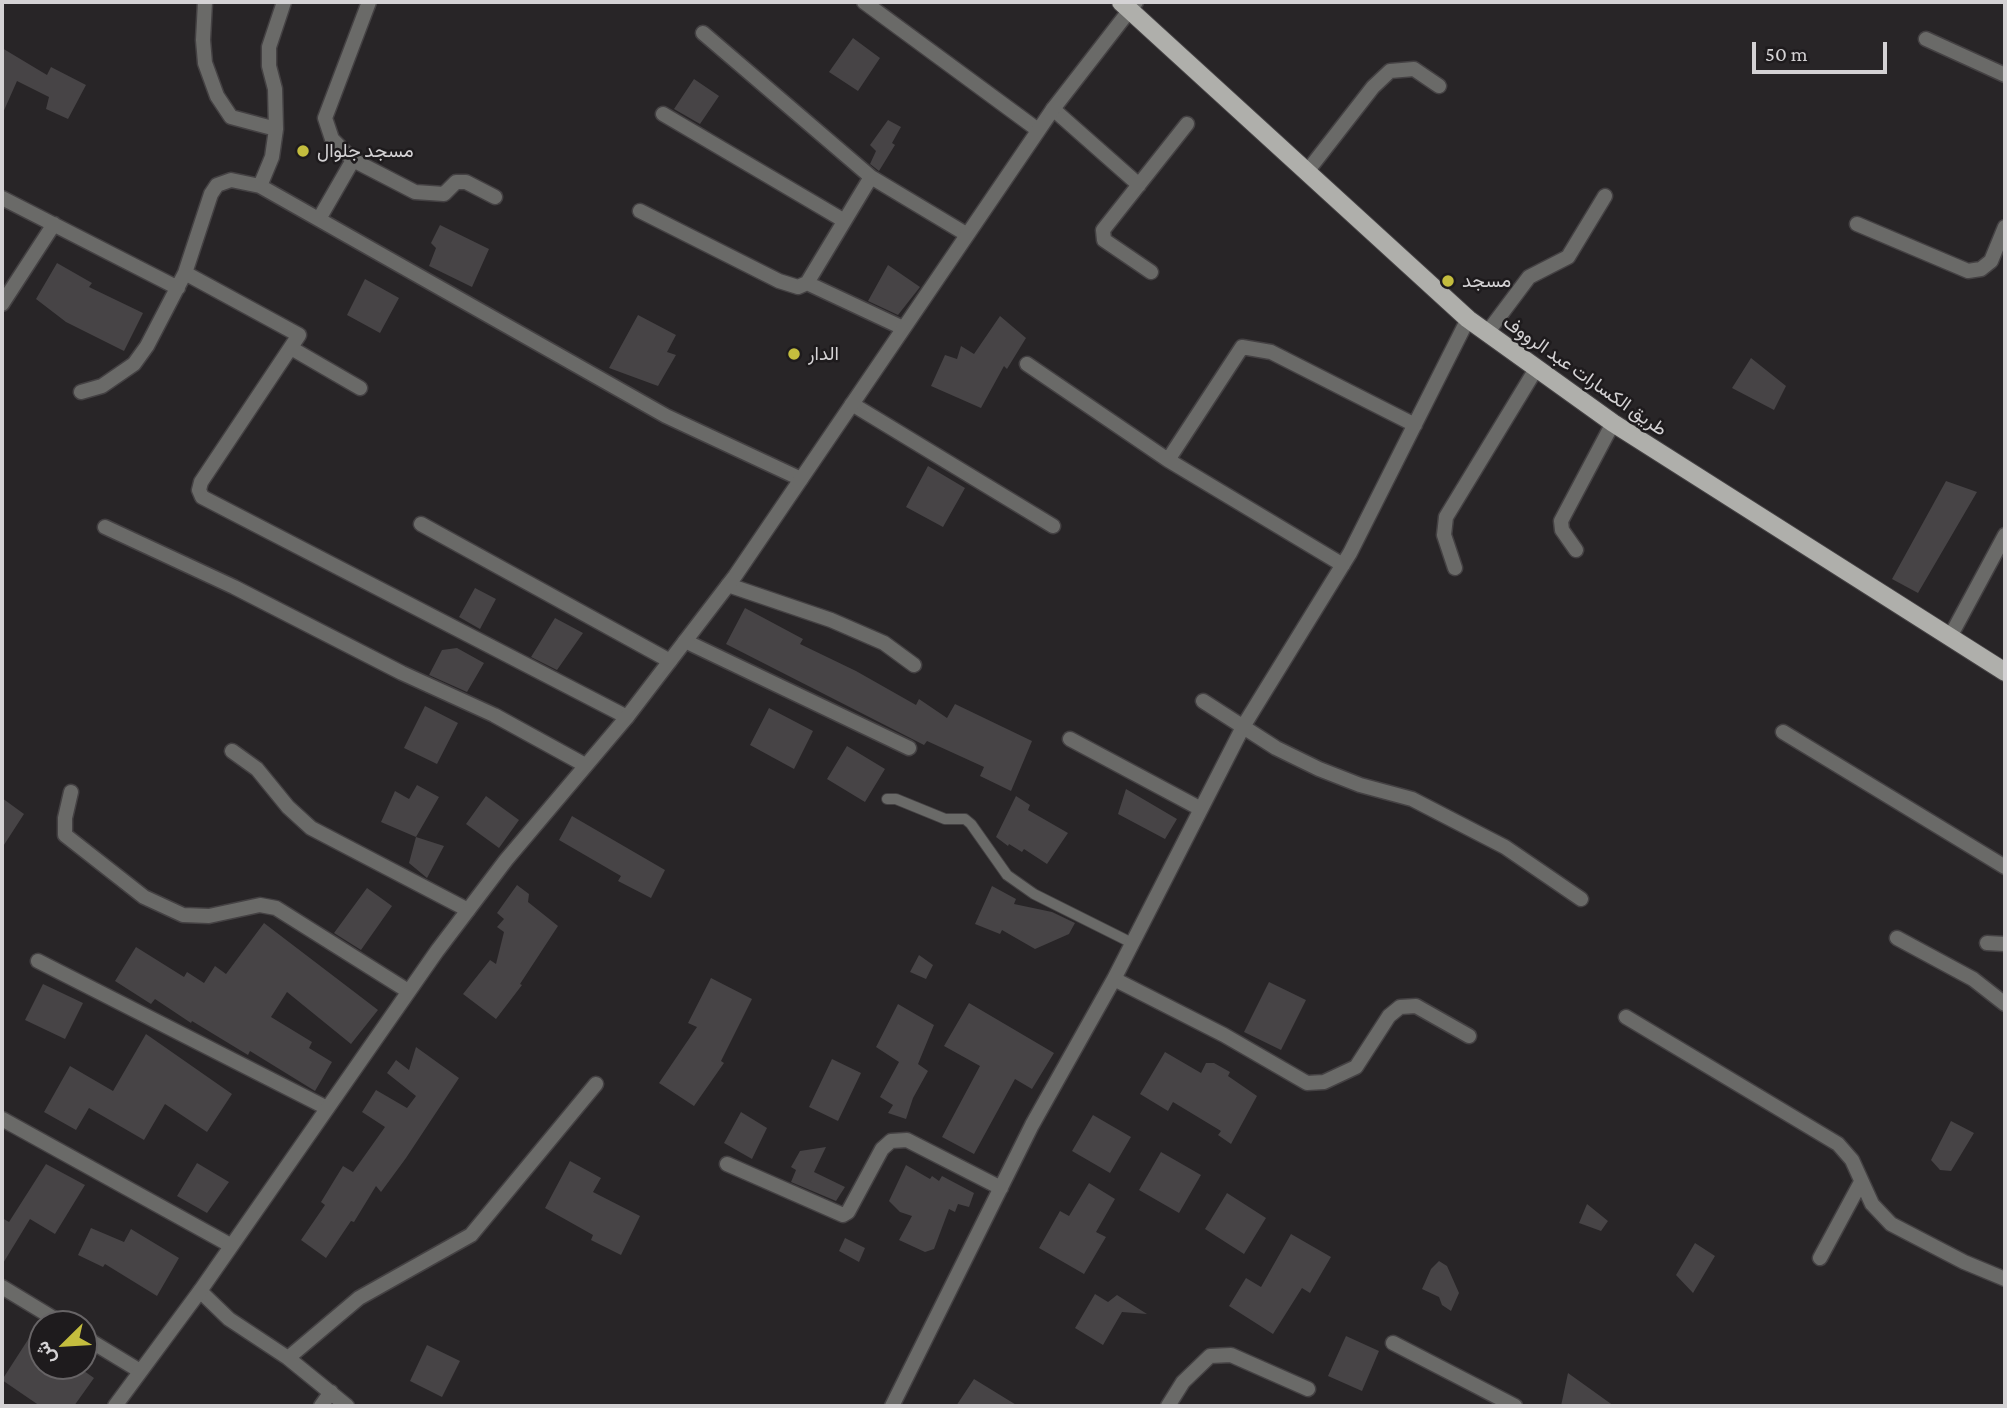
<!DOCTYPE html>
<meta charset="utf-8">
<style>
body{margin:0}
#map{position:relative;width:2007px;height:1408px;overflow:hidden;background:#282527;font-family:"Crimson Pro",Vazirmatn,serif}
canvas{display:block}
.frame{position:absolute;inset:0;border:4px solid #d4d2d4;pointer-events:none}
.north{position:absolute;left:28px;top:1310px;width:70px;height:70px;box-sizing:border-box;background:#1e1b1d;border:2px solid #676466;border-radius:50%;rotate:246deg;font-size:19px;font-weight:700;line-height:28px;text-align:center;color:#d4d2d4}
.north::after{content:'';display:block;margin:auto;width:24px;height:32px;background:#c4bd3e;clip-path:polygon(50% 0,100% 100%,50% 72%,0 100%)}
.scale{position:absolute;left:1752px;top:42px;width:135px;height:32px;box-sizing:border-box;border:4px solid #d4d2d4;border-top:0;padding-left:9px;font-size:21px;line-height:24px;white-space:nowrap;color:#d4d2d4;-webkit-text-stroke:5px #1e1b1d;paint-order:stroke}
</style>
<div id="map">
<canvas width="2007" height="1408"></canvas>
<div class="frame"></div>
<div class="north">ش</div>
<div class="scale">50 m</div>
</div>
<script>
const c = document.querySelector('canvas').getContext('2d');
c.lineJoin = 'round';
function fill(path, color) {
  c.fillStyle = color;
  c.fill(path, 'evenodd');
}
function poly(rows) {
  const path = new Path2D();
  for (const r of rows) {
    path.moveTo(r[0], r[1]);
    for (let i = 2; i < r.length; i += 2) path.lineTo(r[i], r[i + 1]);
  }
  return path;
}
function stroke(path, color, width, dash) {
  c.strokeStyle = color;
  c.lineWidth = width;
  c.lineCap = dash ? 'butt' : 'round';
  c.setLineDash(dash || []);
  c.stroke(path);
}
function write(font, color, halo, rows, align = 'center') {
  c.font = font + ' "Crimson Pro",Vazirmatn,serif';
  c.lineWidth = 5;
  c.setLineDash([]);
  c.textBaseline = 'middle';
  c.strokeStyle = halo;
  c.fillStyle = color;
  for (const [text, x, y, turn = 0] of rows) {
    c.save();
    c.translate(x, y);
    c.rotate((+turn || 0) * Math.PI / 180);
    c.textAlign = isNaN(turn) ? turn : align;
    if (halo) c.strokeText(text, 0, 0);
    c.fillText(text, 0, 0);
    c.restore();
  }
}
fill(poly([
 [853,38,880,58,858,91,829,72],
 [2,48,47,75,51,67,86,85,68,119,46,109,49,97,17,81,2,115],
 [694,79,719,96,700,124,674,109],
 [888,120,901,127,892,143,895,145,879,171,870,164,876,151,870,145],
 [440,225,489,249,472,287,429,266,436,248,431,243],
 [57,263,92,283,89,287,143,313,124,351,66,322,36,299],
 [888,265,920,287,898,315,868,301],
 [365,279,399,298,380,333,347,315],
 [638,315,676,335,667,352,676,355,658,386,609,368],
 [1000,316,1026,338,1007,369,1004,366,981,408,931,386,945,355,957,359,961,346,974,354],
 [1751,358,1786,386,1774,410,1732,388],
 [928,466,965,488,943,527,906,507],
 [1946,481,1977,492,1918,593,1892,579],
 [475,588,496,599,480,629,459,617],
 [745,608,803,639,800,644,856,671,916,705,919,699,947,718,955,704,1032,741,1011,791,980,776,984,767,927,741,924,745,726,644],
 [555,618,583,633,557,670,531,657],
 [457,648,484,663,467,692,429,675,442,650],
 [425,706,458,723,437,764,404,748],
 [769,708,813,731,794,769,750,745],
 [847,746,885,769,865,802,827,779],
 [417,785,439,797,416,837,381,822,395,791,409,799],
 [1126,789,1177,819,1165,839,1118,814],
 [486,796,519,820,499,848,466,824],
 [1016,796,1030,805,1028,810,1068,833,1047,864,1024,849,1022,852,1009,844,1008,846,996,837],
 [2,798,24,814,2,848],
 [572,816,665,870,651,898,618,881,621,876,559,840],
 [416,837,444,846,427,878,409,863],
 [517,885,529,894,528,902,558,926,520,984,522,985,496,1019,463,994,490,960,496,964,504,932,497,927,504,919,497,913],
 [992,886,1016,899,1014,904,1052,912,1075,923,1069,934,1035,949,1002,930,1000,934,975,924],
 [367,888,392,906,361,950,334,933],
 [264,923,378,1010,351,1044,287,992,271,1017,312,1042,309,1048,332,1062,315,1091,250,1051,248,1055,192,1021,191,1023,155,999,151,1004,115,981,136,947,184,977,187,972,204,983,215,966,226,974],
 [919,955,933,965,926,979,910,972],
 [711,978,752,999,721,1061,724,1063,694,1106,659,1083,697,1027,688,1023],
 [1269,982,1306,1000,1281,1050,1244,1032],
 [43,984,83,1003,65,1039,25,1020],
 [969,1003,1054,1053,1032,1089,1015,1079,974,1154,942,1137,980,1066,944,1046],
 [898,1004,934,1025,918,1064,928,1071,913,1098,906,1119,888,1113,893,1105,880,1097,899,1062,876,1047],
 [146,1034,232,1094,207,1132,165,1104,144,1140,89,1108,76,1130,44,1112,70,1066,113,1091],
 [416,1047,459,1078,406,1158,381,1192,376,1186,354,1222,351,1221,326,1258,301,1240,325,1205,321,1202,343,1166,353,1172,385,1127,362,1112,376,1090,407,1108,416,1096,387,1073,396,1060,409,1070],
 [1165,1052,1201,1073,1206,1063,1214,1063,1230,1072,1228,1076,1257,1096,1231,1144,1218,1135,1221,1131,1173,1102,1168,1111,1140,1094],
 [832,1059,861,1073,838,1121,809,1107],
 [741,1112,767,1128,752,1159,724,1143],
 [1093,1115,1131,1137,1110,1173,1072,1151],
 [1951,1121,1974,1133,1951,1171,1940,1170,1931,1160],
 [826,1147,814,1172,845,1187,836,1201,791,1182,796,1170,791,1167,800,1151],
 [1161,1152,1201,1175,1179,1213,1139,1190],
 [570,1161,601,1178,593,1192,640,1216,621,1255,591,1240,593,1235,545,1208],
 [197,1163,229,1182,207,1213,177,1196],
 [46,1164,85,1185,55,1234,30,1219,2,1265,2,1218,9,1222],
 [906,1165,930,1179,932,1176,939,1181,942,1176,974,1193,969,1207,958,1204,955,1212,949,1209,934,1249,925,1252,899,1240,912,1216,900,1212,889,1201],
 [1089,1183,1115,1199,1096,1232,1106,1237,1084,1274,1039,1248,1060,1211,1069,1216],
 [1227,1193,1266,1218,1244,1254,1205,1229],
 [1587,1204,1608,1221,1601,1231,1579,1223],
 [91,1228,124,1242,131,1229,179,1258,157,1296,105,1264,103,1267,78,1255],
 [1291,1234,1331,1257,1310,1293,1302,1288,1273,1334,1229,1306,1246,1278,1261,1287],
 [845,1238,865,1248,859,1262,839,1251],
 [1695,1243,1715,1256,1693,1293,1676,1275],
 [1439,1261,1447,1266,1459,1293,1451,1311,1442,1305,1439,1297,1422,1289,1431,1269],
 [1095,1294,1108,1302,1117,1295,1147,1314,1122,1312,1103,1345,1075,1328],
 [31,1335,42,1342,42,1366,77,1366,94,1378,74,1406,40,1406,2,1380],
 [1346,1336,1379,1351,1362,1391,1328,1376],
 [427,1345,460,1361,442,1397,410,1381],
 [1568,1373,1614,1406,1561,1406],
 [974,1379,1018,1406,956,1406]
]), '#474446');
const service = poly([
 [887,799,896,799,945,819,965,819,971,824,1007,875,1034,894,1132,943]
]);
const minor = poly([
 [205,2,203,40,205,63,217,96,231,117,276,129],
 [369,2,325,118,332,139,353,160,415,192,444,194,456,182,466,182,495,197],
 [864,2,1038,130],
 [703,33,871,177,966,234],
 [1926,39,2005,75],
 [1053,109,1139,185],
 [663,114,843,220],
 [1306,173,1373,87,1390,71,1414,69,1439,86],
 [260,186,272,157,276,129,275,89,269,66,269,47,284,2],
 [2,198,178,288],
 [640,211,779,281,798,287,807,283,871,177],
 [319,219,353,160],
 [1857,224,1968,271,1981,269,1991,261,2005,227],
 [1151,272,1104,240,1103,230,1187,124],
 [185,273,299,335,201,482,199,490,202,497,627,717],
 [807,283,903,328],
 [2,304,54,224],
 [1487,333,1529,277,1568,257,1605,196],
 [291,348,360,388],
 [1027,364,1168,460,1343,565],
 [81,392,102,386,134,364,147,346,185,273,211,194,217,185,231,180,260,186,666,416,801,479],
 [852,404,1053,526],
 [1168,460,1242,347,1271,352,1415,425],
 [421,524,670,661],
 [105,527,234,587,402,673,494,715,585,765],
 [1576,550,1562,530,1561,521,1613,423],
 [1455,568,1444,535,1446,517,1536,369],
 [728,585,831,620,884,643,914,665],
 [1950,637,2005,535],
 [685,641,909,748],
 [1203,701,1276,748,1319,769,1360,785,1412,799,1505,847,1581,899],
 [1783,732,2005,867],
 [1070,739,1201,809],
 [232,751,257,769,288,807,311,828,468,910],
 [71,792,65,818,65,835,144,897,183,915,209,916,260,905,276,908,408,991],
 [1897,938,1973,979,2005,1004],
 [1987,943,2005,944],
 [38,961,327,1108],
 [1114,979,1224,1035,1307,1083,1324,1082,1356,1067,1389,1016,1400,1007,1416,1006,1469,1036],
 [1626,1017,1838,1144,1852,1160,1872,1204,1891,1224,1964,1262,2005,1279],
 [2,1119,230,1245],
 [727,1164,843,1215,848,1212,882,1149,891,1141,907,1140,1001,1188],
 [1820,1258,1861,1182],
 [2,1287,63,1324],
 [200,1291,229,1319,288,1358,359,1298,471,1235,596,1084],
 [84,1337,140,1371],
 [1393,1343,1515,1406],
 [288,1358,347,1406],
 [321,1406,331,1392],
 [892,1406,1032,1125,1114,979,1244,725,1350,553,1468,319],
 [1168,1406,1183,1382,1210,1356,1231,1355,1308,1389]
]);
const tertiary = poly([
 [115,1406,200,1291,437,951,506,860,627,717,735,576,1053,109,1136,2]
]);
const primary = poly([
 [1121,2,1468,319,1613,423,2005,672]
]);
stroke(service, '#444143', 12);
stroke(minor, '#444143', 17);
stroke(tertiary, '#444143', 17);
stroke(primary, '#444143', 20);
stroke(service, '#6a6a68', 10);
stroke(minor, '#6a6a68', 14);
stroke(tertiary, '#6a6a68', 14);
stroke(primary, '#afafab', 18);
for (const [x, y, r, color] of [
 [303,151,7,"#c4bd3e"],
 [1448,281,7,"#c4bd3e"],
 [794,354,7,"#c4bd3e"]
]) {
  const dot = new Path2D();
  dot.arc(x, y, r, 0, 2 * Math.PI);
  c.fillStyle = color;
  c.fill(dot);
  stroke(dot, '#1e1b1d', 2.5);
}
write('19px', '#d4d2d4', '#1e1b1d', [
 ["مسجد جلوال",317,151],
 ["مسجد",1462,281],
 ["الدار",808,354]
], 'left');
write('19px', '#d4d2d4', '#1e1b1d', [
 ["طريق الكسارات عبد الرووف",1585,376,35]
]);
</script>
